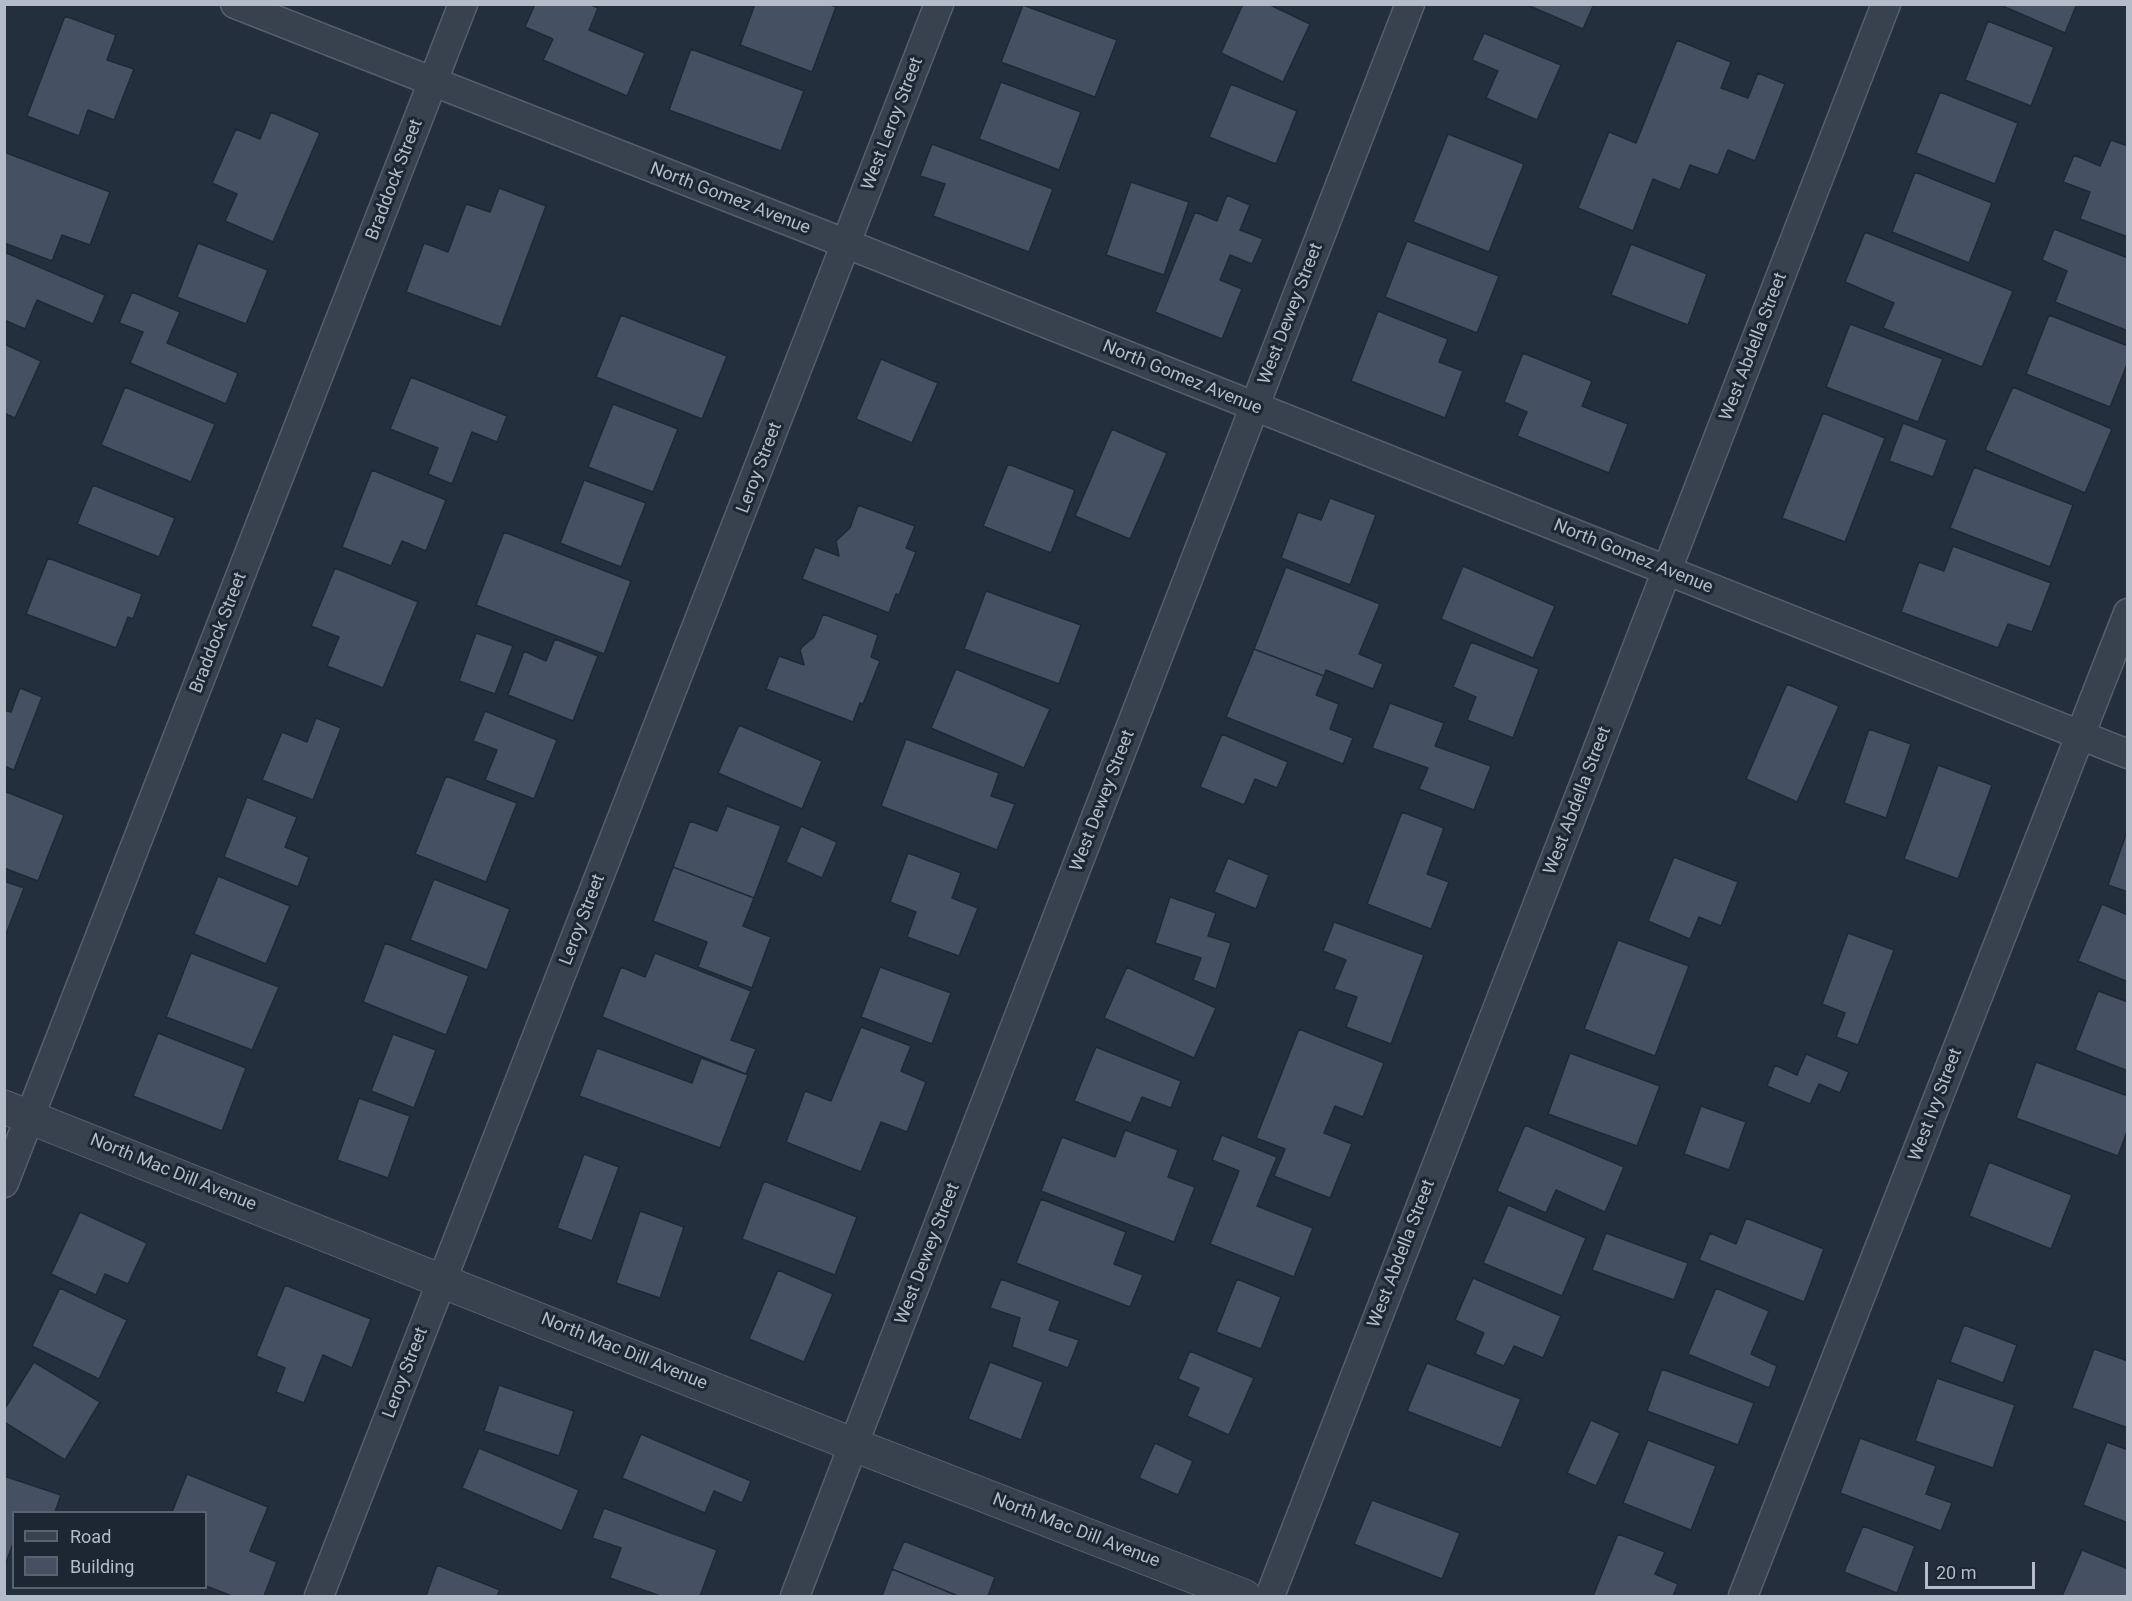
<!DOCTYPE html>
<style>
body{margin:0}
#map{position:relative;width:2132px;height:1601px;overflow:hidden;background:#242f3e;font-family:Roboto,sans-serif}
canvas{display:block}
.frame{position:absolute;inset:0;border:6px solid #b4bcc9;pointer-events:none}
.legend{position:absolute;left:12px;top:1511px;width:195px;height:78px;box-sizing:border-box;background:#1d2633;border:2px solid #59626f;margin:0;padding:8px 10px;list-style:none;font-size:18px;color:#b4bcc9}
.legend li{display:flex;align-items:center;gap:12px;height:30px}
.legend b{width:30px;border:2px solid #59626f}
.scale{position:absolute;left:1925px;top:1562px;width:110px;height:27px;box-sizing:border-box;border:3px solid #b4bcc9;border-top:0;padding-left:8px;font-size:18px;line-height:21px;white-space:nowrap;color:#b4bcc9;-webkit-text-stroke:4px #1d2633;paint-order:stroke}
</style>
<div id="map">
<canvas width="2132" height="1601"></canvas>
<div class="frame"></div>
<ul class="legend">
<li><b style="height:8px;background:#38414e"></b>Road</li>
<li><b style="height:16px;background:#455162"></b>Building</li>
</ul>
<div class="scale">20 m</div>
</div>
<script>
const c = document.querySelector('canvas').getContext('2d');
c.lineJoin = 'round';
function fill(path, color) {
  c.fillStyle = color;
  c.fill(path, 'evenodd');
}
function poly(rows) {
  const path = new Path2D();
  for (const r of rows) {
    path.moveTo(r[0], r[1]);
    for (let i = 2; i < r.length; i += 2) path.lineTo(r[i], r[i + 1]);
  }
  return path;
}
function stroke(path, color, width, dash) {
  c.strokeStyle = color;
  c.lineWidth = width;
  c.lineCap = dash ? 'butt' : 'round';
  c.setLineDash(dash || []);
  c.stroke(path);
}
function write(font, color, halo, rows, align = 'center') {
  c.font = font + ' Roboto,sans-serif';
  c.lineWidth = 6;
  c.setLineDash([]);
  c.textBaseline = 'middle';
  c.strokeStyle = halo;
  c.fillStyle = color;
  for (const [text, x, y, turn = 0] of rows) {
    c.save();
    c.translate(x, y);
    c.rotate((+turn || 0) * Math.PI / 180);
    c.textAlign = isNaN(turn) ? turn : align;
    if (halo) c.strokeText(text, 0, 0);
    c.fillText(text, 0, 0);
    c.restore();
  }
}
const building = poly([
 [535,4,589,4,598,8,589,30,645,53,627,96,543,60,553,39,525,27,535,4],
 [755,4,828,4,836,7,812,72,740,45,755,4],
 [1243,4,1268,4,1310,24,1283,82,1221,53,1243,4],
 [1525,4,1594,4,1583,29,1525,4],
 [1998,4,2077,4,2065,33,1998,4],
 [1023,5,1117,40,1095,97,1001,62,1023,5],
 [65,16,116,35,107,60,134,69,114,120,88,110,79,136,27,116,65,16],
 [1988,21,2054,47,2031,106,1965,80,1988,21],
 [1484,33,1561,65,1537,120,1486,98,1498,71,1472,60,1484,33],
 [1677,40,1731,62,1721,88,1748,98,1758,73,1785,84,1755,161,1728,150,1718,175,1690,165,1680,190,1653,179,1633,231,1578,208,1609,132,1636,143,1677,40],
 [691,49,804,91,781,151,669,110,691,49],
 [1001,82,1081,112,1059,170,979,139,1001,82],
 [1231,84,1297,111,1276,164,1209,137,1231,84],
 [1940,92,2018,123,1995,184,1916,153,1940,92],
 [271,112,320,133,273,242,225,221,237,194,212,183,236,129,260,139,271,112],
 [1448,134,1524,164,1489,252,1413,222,1448,134],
 [2111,140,2128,146,2128,237,2080,219,2090,192,2063,182,2074,155,2100,166,2111,140],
 [932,144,1053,189,1029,252,933,216,945,184,920,176,932,144],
 [4,152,110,192,90,245,62,235,52,261,4,243,4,152],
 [1915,172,1992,203,1969,263,1892,232,1915,172],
 [1131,182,1189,202,1164,275,1106,255,1131,182],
 [499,188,546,206,501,327,406,292,424,243,448,252,466,204,490,212,499,188],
 [1227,195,1250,205,1240,230,1263,239,1252,264,1230,255,1220,280,1242,289,1222,339,1155,312,1195,212,1217,221,1227,195],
 [2054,229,2128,258,2128,331,2055,302,2067,271,2042,260,2054,229],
 [1865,232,2013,291,1982,367,1883,328,1894,303,1845,282,1865,232],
 [1407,241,1499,276,1477,333,1385,297,1407,241],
 [198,243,268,270,246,324,177,297,198,243],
 [1631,244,1707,274,1688,325,1611,295,1631,244],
 [4,252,105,295,93,324,37,300,25,329,4,320,4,252],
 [132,292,180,312,167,343,238,373,226,404,130,363,143,332,119,323,132,292],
 [1378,311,1448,339,1439,362,1463,371,1445,418,1351,381,1378,311],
 [621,315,727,356,702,419,596,377,621,315],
 [2049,315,2128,346,2128,362,2110,407,2026,374,2049,315],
 [1850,324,1943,359,1918,422,1826,387,1850,324],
 [4,344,41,361,15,418,4,413,4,344],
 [1523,353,1592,381,1582,406,1628,424,1609,473,1517,436,1527,412,1504,402,1523,353],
 [881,359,938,383,912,443,856,419,881,359],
 [411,377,507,416,497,442,472,432,452,484,428,474,438,448,390,429,411,377],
 [125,387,215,424,191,482,101,445,125,387],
 [2013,387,2112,429,2085,493,1985,450,2013,387],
 [613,404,678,429,653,492,588,467,613,404],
 [1823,413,1885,438,1845,542,1782,518,1823,413],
 [1903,423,1947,440,1933,477,1889,461,1903,423],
 [1112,429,1167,453,1130,539,1075,516,1112,429],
 [1008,464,1075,490,1051,553,983,526,1008,464],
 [1974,467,2073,505,2050,567,1950,528,1974,467],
 [372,470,446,500,426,551,402,541,391,566,342,547,372,470],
 [584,480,646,503,621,567,560,543,584,480],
 [93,485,175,518,159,557,77,524,93,485],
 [1330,498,1376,515,1350,585,1281,558,1298,512,1321,520,1330,498],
 [858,505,915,526,906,548,916,552,899,595,896,594,889,613,802,579,815,547,839,556,836,541,850,528,858,505],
 [504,532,631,581,604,654,476,605,504,532],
 [1953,546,2051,583,2032,632,2008,624,1998,648,1901,612,1919,562,1944,571,1953,546],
 [48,558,142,594,133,619,128,617,116,648,26,614,48,558],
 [1463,566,1555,606,1533,658,1441,619,1463,566],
 [1286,567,1380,604,1359,654,1383,664,1373,689,1326,670,1324,676,1254,649,1286,567],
 [335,568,418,602,383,688,327,666,339,637,311,626,335,568],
 [986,591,1081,625,1059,684,964,649,986,591],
 [823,614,878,635,871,657,880,661,863,704,860,703,853,722,766,689,779,656,804,665,800,650,802,647,814,637,823,614],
 [476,633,513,646,495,694,459,681,476,633],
 [555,639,598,656,573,721,508,695,524,651,546,661,555,639],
 [1471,642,1539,669,1513,738,1467,720,1476,697,1453,687,1471,642],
 [1254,649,1324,676,1316,695,1339,704,1330,729,1353,738,1343,764,1226,717,1254,649],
 [956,669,1050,709,1024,768,931,728,956,669],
 [1787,684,1839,706,1797,802,1746,779,1787,684],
 [20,688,42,697,14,770,4,766,4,710,11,712,20,688],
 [1390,703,1444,723,1435,746,1491,766,1474,810,1419,789,1428,768,1372,748,1390,703],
 [485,711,557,740,534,799,485,780,497,750,473,741,485,711],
 [316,718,341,728,313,800,262,780,282,732,307,742,316,718],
 [739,725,822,761,802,809,718,773,739,725],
 [1869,729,1911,744,1886,818,1844,803,1869,729],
 [1222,734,1288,762,1277,788,1255,779,1244,805,1200,787,1222,734],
 [906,739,999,773,991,796,1015,804,997,850,881,806,906,739],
 [1938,765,1992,785,1958,879,1904,859,1938,765],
 [446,776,517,803,486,882,415,854,446,776],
 [4,791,64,815,38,881,4,868,4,791],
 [247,797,297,817,285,847,309,857,298,887,224,857,247,797],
 [727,806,781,826,754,898,673,867,690,821,717,831,727,806],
 [1402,812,1444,828,1427,874,1449,882,1431,929,1367,904,1402,812],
 [801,826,837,842,822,878,786,862,801,826],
 [2128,829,2128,892,2108,885,2128,829],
 [908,853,961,873,952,898,978,908,959,956,907,937,916,912,890,902,908,853],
 [1674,857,1738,882,1721,926,1699,917,1690,939,1648,921,1674,857],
 [1228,858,1269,875,1256,909,1214,892,1228,858],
 [673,867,754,898,743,926,771,937,752,988,698,967,707,942,653,921,673,867],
 [218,876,290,906,266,964,194,934,218,876],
 [434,879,510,909,487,970,410,940,434,879],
 [4,881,24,888,4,939,4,881],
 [1170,897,1216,913,1208,936,1231,943,1216,989,1193,980,1201,958,1155,943,1170,897],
 [2102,904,2128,915,2128,982,2078,961,2102,904],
 [1334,922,1424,955,1391,1044,1346,1027,1357,997,1334,989,1346,960,1323,951,1334,922],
 [1848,933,1894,950,1858,1045,1836,1037,1845,1013,1822,1004,1848,933],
 [1618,940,1689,966,1655,1056,1584,1029,1618,940],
 [385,943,469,976,446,1035,363,1002,385,943],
 [191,953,279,987,252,1050,166,1017,191,953],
 [655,953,751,991,731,1040,756,1049,746,1074,602,1017,621,967,645,977,655,953],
 [880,967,951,993,932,1044,861,1017,880,967],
 [1127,967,1216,1008,1194,1058,1104,1018,1127,967],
 [2098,991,2128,1002,2128,1071,2075,1050,2098,991],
 [861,1027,911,1046,901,1071,926,1082,907,1132,881,1122,861,1172,786,1142,805,1091,831,1101,861,1027],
 [1299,1029,1384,1063,1363,1117,1335,1106,1324,1133,1352,1144,1330,1198,1274,1176,1285,1149,1256,1138,1299,1029],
 [158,1033,246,1068,222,1131,133,1096,158,1033],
 [393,1034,436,1050,414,1108,371,1091,393,1034],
 [1096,1047,1181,1081,1171,1108,1142,1097,1131,1123,1074,1101,1096,1047],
 [597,1048,692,1083,701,1058,748,1075,720,1148,579,1096,597,1048],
 [1570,1053,1660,1086,1637,1146,1548,1114,1570,1053],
 [1806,1054,1849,1072,1840,1093,1819,1084,1810,1104,1767,1086,1775,1065,1797,1075,1806,1054],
 [2036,1062,2128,1096,2128,1129,2118,1156,2016,1118,2036,1062],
 [359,1098,410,1116,388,1178,337,1160,359,1098],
 [1701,1106,1746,1122,1729,1170,1684,1154,1701,1106],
 [1525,1125,1624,1167,1605,1212,1556,1190,1546,1213,1497,1191,1525,1125],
 [1125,1130,1178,1150,1168,1177,1195,1187,1174,1242,1041,1191,1062,1137,1115,1157,1125,1130],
 [1222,1135,1277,1157,1257,1206,1313,1228,1294,1277,1210,1244,1239,1171,1212,1160,1222,1135],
 [584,1154,619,1167,592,1241,557,1228,584,1154],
 [1989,1162,2072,1195,2051,1249,1969,1216,1989,1162],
 [764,1181,857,1217,835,1275,742,1239,764,1181],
 [1041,1199,1126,1232,1114,1264,1143,1275,1130,1307,1016,1263,1041,1199],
 [1508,1205,1586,1238,1562,1296,1483,1263,1508,1205],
 [640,1211,684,1227,660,1298,616,1283,640,1211],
 [80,1212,147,1243,128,1284,105,1274,96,1295,51,1274,80,1212],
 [1746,1218,1824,1249,1804,1302,1699,1260,1710,1233,1736,1244,1746,1218],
 [1606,1233,1688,1263,1674,1300,1592,1270,1606,1233],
 [778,1270,833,1294,804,1362,749,1339,778,1270],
 [1473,1278,1561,1316,1543,1358,1514,1346,1504,1366,1475,1354,1484,1333,1455,1320,1473,1278],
 [1001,1279,1060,1301,1049,1330,1079,1340,1068,1368,1012,1347,1020,1318,990,1308,1001,1279],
 [1237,1279,1281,1297,1261,1349,1216,1332,1237,1279],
 [285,1285,371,1319,352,1368,323,1355,304,1403,276,1392,285,1368,256,1356,285,1285],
 [60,1288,127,1320,99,1379,32,1346,60,1288],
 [1716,1288,1769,1311,1751,1354,1777,1366,1769,1388,1688,1354,1716,1288],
 [1964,1325,2017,1345,2003,1383,1950,1362,1964,1325],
 [2094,1349,2128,1361,2128,1428,2072,1408,2094,1349],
 [1190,1351,1254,1378,1229,1435,1187,1416,1199,1388,1178,1379,1190,1351],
 [34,1362,100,1402,65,1460,4,1422,4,1410,34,1362],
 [990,1362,1043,1382,1021,1440,968,1419,990,1362],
 [1427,1363,1521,1399,1501,1448,1407,1411,1427,1363],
 [1662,1369,1754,1403,1738,1445,1647,1411,1662,1369],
 [1937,1378,2015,1405,1993,1468,1915,1441,1937,1378],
 [499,1385,574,1411,559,1456,484,1431,499,1385],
 [1591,1420,1620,1433,1596,1486,1567,1473,1591,1420],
 [641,1434,751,1481,742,1503,714,1491,705,1513,622,1478,641,1434],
 [1860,1438,1936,1466,1926,1494,1952,1503,1941,1531,1840,1493,1860,1438],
 [1648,1440,1716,1466,1691,1530,1623,1503,1648,1440],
 [2107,1442,2128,1450,2128,1523,2083,1505,2107,1442],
 [1155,1443,1193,1461,1178,1495,1139,1478,1155,1443],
 [479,1448,579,1490,562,1531,462,1488,479,1448],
 [187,1474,268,1507,250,1551,277,1562,264,1596,232,1596,206,1586,206,1512,172,1512,187,1474],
 [4,1476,61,1495,55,1512,14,1512,14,1541,5,1565,4,1476],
 [1372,1500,1460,1533,1442,1579,1354,1544,1372,1500],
 [604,1508,717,1550,700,1596,660,1596,610,1578,621,1548,592,1538,604,1508],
 [1863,1526,1915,1546,1897,1593,1844,1572,1863,1526],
 [1618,1534,1665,1552,1655,1574,1678,1584,1673,1596,1593,1596,1618,1534],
 [904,1541,995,1577,988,1596,958,1596,892,1569,904,1541],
 [2082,1550,2128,1569,2128,1596,2062,1596,2082,1550],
 [437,1565,500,1590,497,1596,426,1596,437,1565],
 [892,1569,958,1596,882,1596,892,1569]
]);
fill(building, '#455162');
stroke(building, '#1f2835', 1.5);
const minor = poly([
 [235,4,847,244,2128,754],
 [4,1183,463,4],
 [319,1596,939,4],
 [795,1596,1410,4],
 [1270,1596,1886,4],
 [1743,1596,2128,613]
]);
const tertiary = poly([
 [4,1107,854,1445,1244,1596]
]);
stroke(minor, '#565f6c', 31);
stroke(tertiary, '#565f6c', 35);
stroke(minor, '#38414e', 28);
stroke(tertiary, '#38414e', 33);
write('18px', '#b4bcc9', '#1d2633', [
 ["West Leroy Street",893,124,-69],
 ["Braddock Street",395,180,-69],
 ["North Gomez Avenue",730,199,21],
 ["West Dewey Street",1291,314,-69],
 ["West Abdella Street",1754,347,-69],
 ["North Gomez Avenue",1182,378,22],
 ["Leroy Street",760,468,-69],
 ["North Gomez Avenue",1633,557,22],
 ["Braddock Street",219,633,-69],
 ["West Dewey Street",1103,801,-69],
 ["West Abdella Street",1578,801,-69],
 ["Leroy Street",583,920,-69],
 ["West Ivy Street",1936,1105,-69],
 ["North Mac Dill Avenue",173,1173,22],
 ["West Dewey Street",928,1254,-69],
 ["West Abdella Street",1402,1254,-69],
 ["North Mac Dill Avenue",624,1352,22],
 ["Leroy Street",406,1373,-69],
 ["North Mac Dill Avenue",1076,1531,21]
]);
</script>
